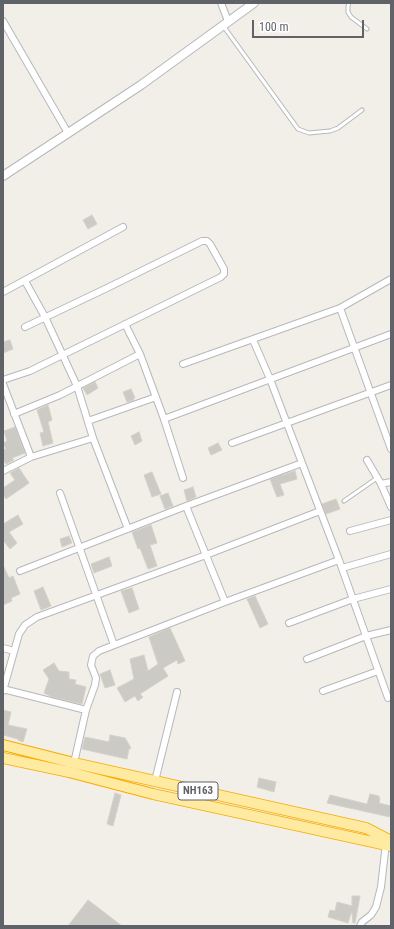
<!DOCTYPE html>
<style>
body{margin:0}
#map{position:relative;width:394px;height:929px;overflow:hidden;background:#f1efe8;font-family:"Roboto Condensed",sans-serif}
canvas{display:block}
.frame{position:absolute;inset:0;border:4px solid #5f6368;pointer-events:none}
.scale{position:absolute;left:252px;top:20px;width:112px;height:18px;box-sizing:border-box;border:2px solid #5f6368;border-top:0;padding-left:5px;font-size:12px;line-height:14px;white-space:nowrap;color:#5f6368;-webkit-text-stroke:3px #fff;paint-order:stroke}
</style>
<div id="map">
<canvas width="394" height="929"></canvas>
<div class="frame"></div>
<div class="scale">100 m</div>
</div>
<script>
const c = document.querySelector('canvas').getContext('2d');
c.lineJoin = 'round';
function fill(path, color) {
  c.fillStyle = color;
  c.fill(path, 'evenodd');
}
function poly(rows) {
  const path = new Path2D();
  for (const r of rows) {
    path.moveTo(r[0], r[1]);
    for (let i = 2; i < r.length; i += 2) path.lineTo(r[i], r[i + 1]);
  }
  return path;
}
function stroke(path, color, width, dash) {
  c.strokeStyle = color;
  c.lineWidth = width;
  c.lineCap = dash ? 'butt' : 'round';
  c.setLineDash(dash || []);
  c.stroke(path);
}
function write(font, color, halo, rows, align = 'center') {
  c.font = font + ' "Roboto Condensed",sans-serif';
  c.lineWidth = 4;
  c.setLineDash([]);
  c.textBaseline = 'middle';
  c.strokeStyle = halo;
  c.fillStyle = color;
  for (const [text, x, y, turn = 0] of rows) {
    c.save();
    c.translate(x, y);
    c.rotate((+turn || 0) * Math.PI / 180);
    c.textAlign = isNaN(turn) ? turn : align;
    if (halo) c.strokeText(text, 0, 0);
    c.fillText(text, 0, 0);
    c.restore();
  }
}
const building = poly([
 [92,215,97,224,88,229,83,220,92,215],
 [10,340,13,349,3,353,3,342,10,340],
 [95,382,98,388,87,395,83,388,95,382],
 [131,389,135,398,133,398,134,400,127,402,123,392,131,389],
 [48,405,52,420,48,422,53,443,43,446,40,433,44,432,37,410,48,405],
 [15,427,25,453,12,458,14,460,6,464,3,460,3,450,6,449,3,443,7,441,4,431,15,427],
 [139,432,142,441,135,445,131,436,139,432],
 [218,443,222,450,211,455,208,448,218,443],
 [19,468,29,483,6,499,3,494,3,488,15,480,10,473,19,468],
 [295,471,297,479,280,484,284,495,277,497,270,479,295,471],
 [152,472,161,494,152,497,144,475,152,472],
 [193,487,196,497,187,501,184,490,193,487],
 [168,493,173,506,165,509,160,496,168,493],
 [336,499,340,509,326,514,322,504,336,499],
 [18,515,23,524,9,532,17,543,10,549,3,540,3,524,18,515],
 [151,525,157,543,150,545,157,566,148,569,140,548,138,549,132,532,151,525],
 [69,536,72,543,62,547,60,539,69,536],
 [109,557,112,566,94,573,91,564,109,557],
 [3,565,9,578,13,576,20,594,11,598,12,601,3,605,3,565],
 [43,587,51,606,41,610,34,591,43,587],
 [132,588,139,609,129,613,121,591,132,588],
 [255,596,268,624,260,628,247,599,255,596],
 [170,628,185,661,178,664,177,660,163,668,168,676,140,694,143,697,138,701,135,696,125,702,117,688,134,679,130,659,144,655,148,671,158,664,149,637,170,628],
 [54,663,59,671,69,672,69,679,76,680,75,684,86,687,82,704,52,697,44,693,49,679,43,670,54,663],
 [110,670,115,685,105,688,100,674,110,670],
 [3,710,11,712,8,725,27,729,23,742,18,740,18,739,3,735,3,710],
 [110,735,125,738,131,748,129,749,127,759,82,749,85,737,109,742,110,735],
 [259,778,276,782,274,792,257,787,259,778],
 [115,793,121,795,113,826,107,824,115,793],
 [370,794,379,796,379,798,380,798,379,803,391,806,390,817,327,803,330,795,367,804,370,794],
 [352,896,360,896,355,923,353,923,352,913,351,913,348,923,328,917,330,910,335,911,337,902,352,906,352,896],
 [88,900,122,926,68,926,88,900]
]);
fill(building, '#cccac5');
stroke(building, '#d6d1c6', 1);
const service = poly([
 [349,3,348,6,348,12,351,17,367,29],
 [224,27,298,129,309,133,330,131,338,128,362,110],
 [344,501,377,478]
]);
const minor = poly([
 [221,3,228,21],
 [3,21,68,133],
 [25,281,45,317,77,386,93,438,128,529],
 [3,292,123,227],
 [340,308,391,449],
 [125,324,140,354,164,419,183,478],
 [253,340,270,379,339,560,388,698],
 [183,364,340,308,391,279],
 [3,380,30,371,221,277,224,274,224,269,210,244,207,241,202,241,107,288,25,327],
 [3,384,31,457],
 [14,414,60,395,140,354],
 [164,419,391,334],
 [88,421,156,397],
 [232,443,391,385],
 [367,460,381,484,391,507],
 [3,471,31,457,93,438],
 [381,484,391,482],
 [60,493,114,645],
 [186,506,225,602],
 [350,531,391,520],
 [342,568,391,554],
 [20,571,186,506,302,463],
 [289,623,353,599,391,589],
 [3,648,14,651],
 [307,659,366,636,391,630],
 [3,689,86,710],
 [3,691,19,634,25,625,37,617,206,555,320,511],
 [323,691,378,671],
 [74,763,86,710,95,685,96,678,91,665,93,656,99,651,225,602,339,560],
 [155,781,177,692],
 [360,926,362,922,371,915,376,907,381,887,386,843]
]);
const tertiary = poly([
 [3,176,141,85,254,3]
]);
const trunk = poly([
 [3,745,74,763,366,828,391,841],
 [3,758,69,772,153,794,391,846]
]);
stroke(service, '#b5b8bc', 5);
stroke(minor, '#b5b8bc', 8);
stroke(tertiary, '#b5b8bc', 10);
stroke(trunk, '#f9ab00', 12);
stroke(service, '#fff', 3);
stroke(minor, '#fff', 6);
stroke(tertiary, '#fff', 8);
stroke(trunk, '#feeaa1', 10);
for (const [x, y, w] of [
 [198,791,40]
]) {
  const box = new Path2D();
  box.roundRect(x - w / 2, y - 9, w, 18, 3);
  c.fillStyle = '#fff';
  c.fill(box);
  stroke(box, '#5f6368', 1);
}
write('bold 11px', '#5f6368', null, [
 ["NH163",198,791]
]);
</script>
